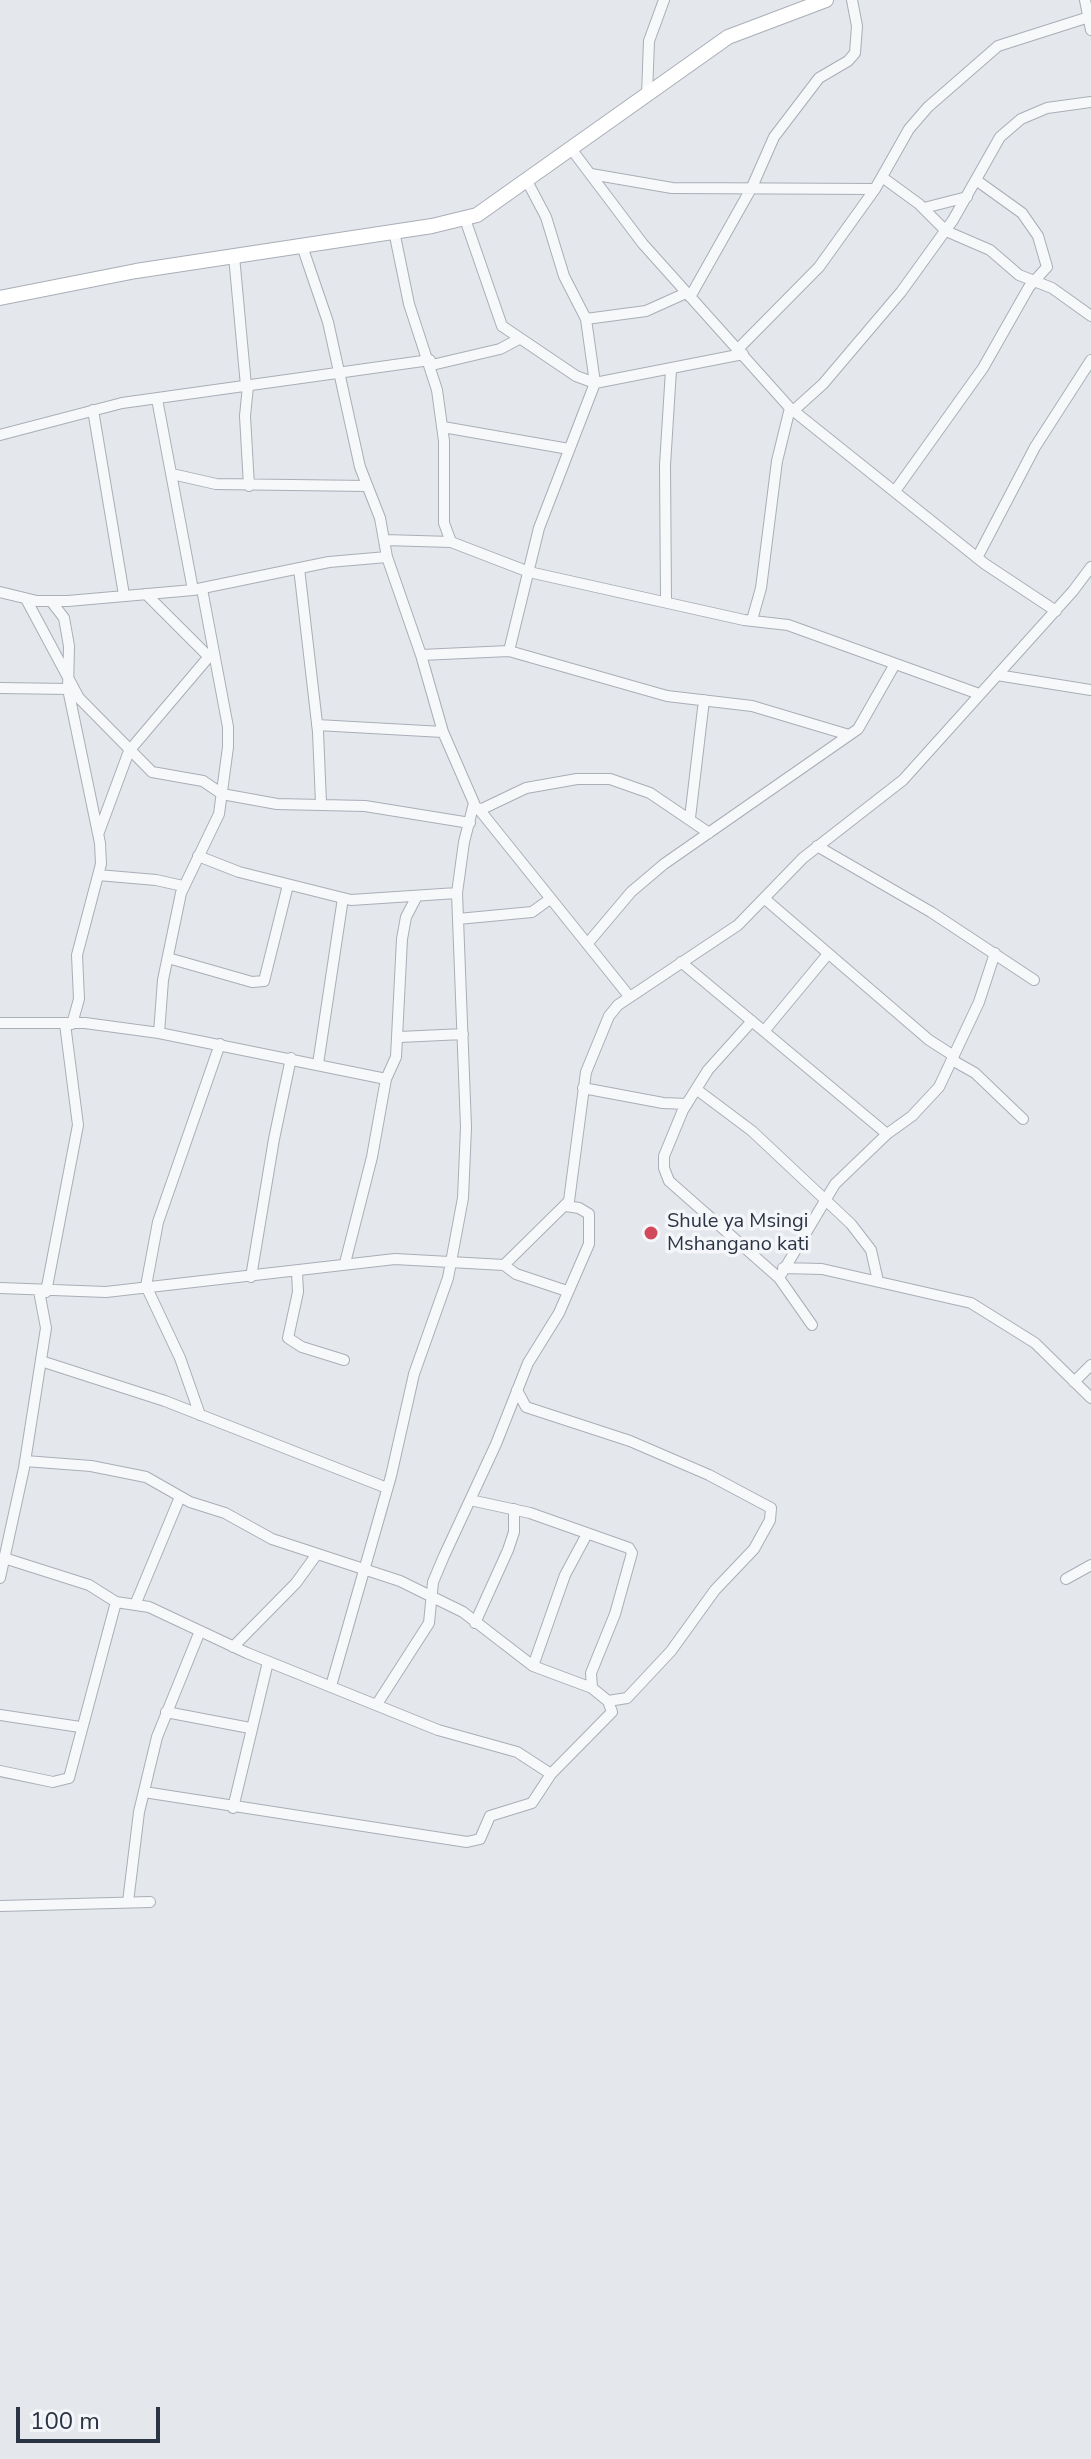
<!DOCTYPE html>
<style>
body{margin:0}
#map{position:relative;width:1091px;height:2459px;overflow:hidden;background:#e4e7ec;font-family:"Nunito Sans",sans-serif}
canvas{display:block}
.scale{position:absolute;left:16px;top:2407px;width:144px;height:36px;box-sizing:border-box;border:4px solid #2b3445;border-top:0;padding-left:10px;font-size:24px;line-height:28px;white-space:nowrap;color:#2b3445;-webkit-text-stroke:6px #f4f6f9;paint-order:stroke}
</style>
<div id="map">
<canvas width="1091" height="2459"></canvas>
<div class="scale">100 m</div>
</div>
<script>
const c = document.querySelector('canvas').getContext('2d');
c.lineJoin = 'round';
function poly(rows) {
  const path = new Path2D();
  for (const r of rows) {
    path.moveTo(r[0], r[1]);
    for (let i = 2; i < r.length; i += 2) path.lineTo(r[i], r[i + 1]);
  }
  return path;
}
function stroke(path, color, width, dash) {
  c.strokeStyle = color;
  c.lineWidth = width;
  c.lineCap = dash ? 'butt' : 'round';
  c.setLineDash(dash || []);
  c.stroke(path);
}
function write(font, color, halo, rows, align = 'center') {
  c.font = font + ' "Nunito Sans",sans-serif';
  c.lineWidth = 7;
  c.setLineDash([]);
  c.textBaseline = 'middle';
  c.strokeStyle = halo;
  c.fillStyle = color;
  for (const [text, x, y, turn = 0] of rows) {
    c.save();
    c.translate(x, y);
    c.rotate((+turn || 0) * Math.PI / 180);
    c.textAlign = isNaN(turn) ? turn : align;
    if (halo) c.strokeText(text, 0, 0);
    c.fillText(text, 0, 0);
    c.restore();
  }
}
const street = poly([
 [1085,0,1091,30],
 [647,95,649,41,664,0],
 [572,150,643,244,790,408,985,564,1056,611],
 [591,174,672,188,875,189],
 [882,177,919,204,946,231,990,250,1019,275,1052,288,1091,316],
 [924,208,967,197],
 [465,219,502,326,576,376,595,383,743,354],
 [394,231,409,304,437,390,444,441,444,523,451,542],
 [302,246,328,322,360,467,380,518,387,557,421,655,443,732,474,803,464,842,457,893,466,1127,463,1198,448,1278,414,1374,391,1476,331,1686],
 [234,256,246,386],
 [690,297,752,187,774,137,819,78,848,61,855,53,857,26,852,0],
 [586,319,646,311,686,293],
 [738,349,819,267,875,189,909,129,928,107,998,46,1089,17],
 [432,365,500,349,519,339],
 [248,386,245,416,249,486],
 [157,399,193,590],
 [93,410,124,595],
 [793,411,823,384,901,292,953,220,1000,137,1021,119,1047,108,1091,102],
 [443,427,569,449],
 [0,435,122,403,430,360],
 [172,474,216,484,367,486],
 [895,491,983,368,1029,287,1047,267,1038,236,1022,213,976,180],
 [385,540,451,542,529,572,744,620,788,625,979,694],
 [977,558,1035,447,1091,360],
 [299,568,318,732,321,803],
 [0,592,37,601,68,601,193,590,329,562,387,557],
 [146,594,209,657],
 [26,599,79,698,152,772,203,781,222,794,277,804,365,806,470,823],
 [666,600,665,465,671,370],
 [51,601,64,618,69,646,68,689,100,843,101,864,77,955,79,999,72,1024],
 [752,620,761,588,777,461,790,408],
 [509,651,539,528,595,383,586,319,564,276,546,217,527,181],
 [421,655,509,651,667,696,752,706,849,735],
 [997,675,1091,690],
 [0,688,68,689],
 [317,725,443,732],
 [478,808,629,996],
 [480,810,526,788,577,779,610,779,650,793,709,833],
 [690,818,704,700],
 [99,832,129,751,212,653],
 [817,846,931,912,1034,980],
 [198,856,239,872,351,900,457,893],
 [98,875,156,880,183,886],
 [765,899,929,1040,954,1056],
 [458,919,532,912,550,899],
 [588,943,631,892,664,864,858,729,895,664],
 [168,958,252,982,264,981,288,885],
 [681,962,887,1134],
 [752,1021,708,1070,683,1110,664,1156,664,1168,669,1181,779,1278,812,1325],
 [0,1023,85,1023,159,1033,386,1079],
 [765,1030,828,954],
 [159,1033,163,980,181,893,219,814,228,747,228,727,202,589],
 [400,1037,463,1034],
 [952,1060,975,1073,1023,1119],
 [318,1064,343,898],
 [583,1088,663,1103,687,1104],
 [696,1089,752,1131,851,1224,871,1250,878,1281],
 [345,1263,372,1157,386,1079,396,1057,402,939,406,917,417,896],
 [504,1265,516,1274,567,1291],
 [783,1268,822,1269,971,1303,1035,1343,1091,1398],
 [297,1272,298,1292,288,1338,302,1347,344,1360],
 [251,1277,274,1139,291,1058],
 [779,1278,835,1184,887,1134,912,1116,939,1087,979,1002,995,953],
 [0,1288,106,1292,395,1259,504,1265,569,1201,586,1072,609,1016,618,1005,738,925,803,858,903,780,1073,591,1091,567],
 [46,1292,78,1125,65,1024],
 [41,1361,165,1401,387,1488],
 [1074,1382,1091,1365],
 [517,1390,526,1407,630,1441,709,1475,771,1508,770,1520,754,1549,715,1590,671,1651,627,1698,608,1701],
 [200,1415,180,1358,146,1286,158,1222,220,1044],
 [25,1461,91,1466,146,1477,190,1502,225,1513,272,1539,400,1581,463,1612,533,1666,592,1688],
 [4,1558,89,1585,116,1602,149,1607,247,1653,438,1730,517,1752,551,1774],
 [0,1578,24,1468,46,1328,39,1291],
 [1066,1579,1091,1565],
 [135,1605,180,1497],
 [475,1623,508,1550,514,1532,514,1509],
 [233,1647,296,1583,317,1554],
 [533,1666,565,1575,587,1534],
 [377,1704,429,1623,433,1582,444,1556,496,1444,528,1363,559,1313,589,1244,589,1214,579,1208,566,1206],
 [166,1712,250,1728],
 [0,1715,80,1727],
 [0,1771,53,1782,69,1778,116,1602],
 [144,1792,467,1842,480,1839,490,1816,532,1803,551,1774,612,1712,608,1701,592,1688,591,1673,615,1614,632,1553,629,1548,530,1513,470,1500],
 [233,1808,268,1662],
 [128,1902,139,1812,157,1737,200,1631],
 [0,1906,150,1902]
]);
const secondary = poly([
 [0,298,136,271,432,226,477,215,728,37,826,0]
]);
stroke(street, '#a9aeb7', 12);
stroke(secondary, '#a9aeb7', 16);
stroke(street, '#f7f8fa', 10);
stroke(secondary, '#fff', 14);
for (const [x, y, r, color] of [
 [651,1233,8,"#d1495b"]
]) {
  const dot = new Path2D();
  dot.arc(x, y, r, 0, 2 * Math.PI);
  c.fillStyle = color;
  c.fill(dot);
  stroke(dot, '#f4f6f9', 3);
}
write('20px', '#2b3445', '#f4f6f9', [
 ["Shule ya Msingi",667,1222],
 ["Mshangano kati",667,1245]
], 'left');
</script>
